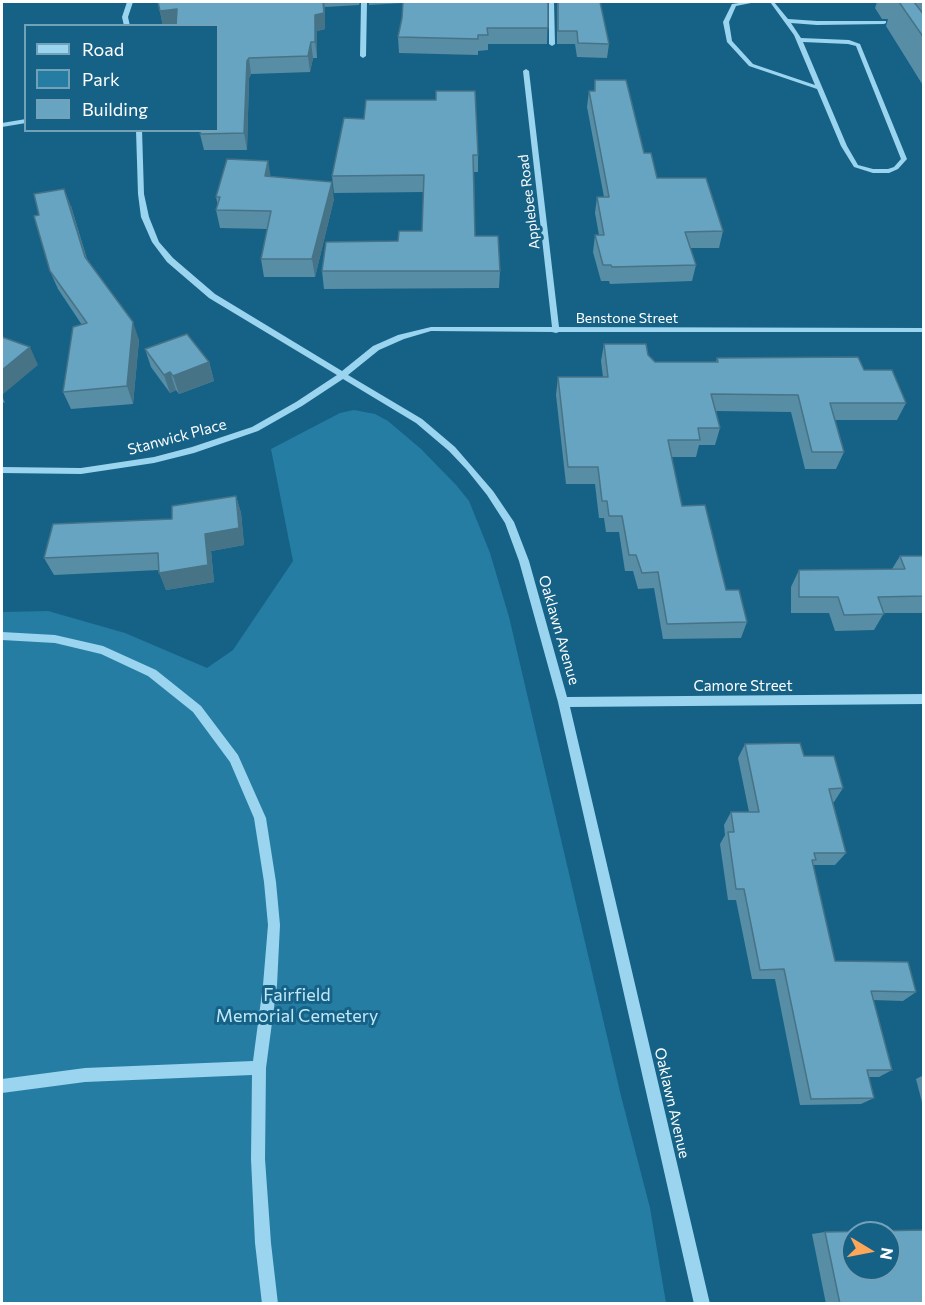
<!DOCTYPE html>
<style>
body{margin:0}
#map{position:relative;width:925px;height:1305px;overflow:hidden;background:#166287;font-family:Commissioner,sans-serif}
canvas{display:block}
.frame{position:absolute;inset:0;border:3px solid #fff;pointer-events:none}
.legend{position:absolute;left:24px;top:24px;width:195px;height:108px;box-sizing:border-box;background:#166287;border:2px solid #73a1b7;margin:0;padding:8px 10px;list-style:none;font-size:18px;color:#fff}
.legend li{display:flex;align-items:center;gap:12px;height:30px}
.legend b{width:30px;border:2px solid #73a1b7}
.north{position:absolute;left:841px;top:1221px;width:60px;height:60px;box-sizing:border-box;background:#166287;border:2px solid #73a1b7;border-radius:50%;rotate:100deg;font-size:16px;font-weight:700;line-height:24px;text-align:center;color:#fff}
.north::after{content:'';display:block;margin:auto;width:21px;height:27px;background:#ffa758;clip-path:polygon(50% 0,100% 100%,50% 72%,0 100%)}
</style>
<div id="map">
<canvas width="925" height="1305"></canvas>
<div class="frame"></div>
<ul class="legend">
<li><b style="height:8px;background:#9bd4ee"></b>Road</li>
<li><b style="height:16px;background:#257da4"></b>Park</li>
<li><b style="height:16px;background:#66a4c1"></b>Building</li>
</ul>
<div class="north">N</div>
</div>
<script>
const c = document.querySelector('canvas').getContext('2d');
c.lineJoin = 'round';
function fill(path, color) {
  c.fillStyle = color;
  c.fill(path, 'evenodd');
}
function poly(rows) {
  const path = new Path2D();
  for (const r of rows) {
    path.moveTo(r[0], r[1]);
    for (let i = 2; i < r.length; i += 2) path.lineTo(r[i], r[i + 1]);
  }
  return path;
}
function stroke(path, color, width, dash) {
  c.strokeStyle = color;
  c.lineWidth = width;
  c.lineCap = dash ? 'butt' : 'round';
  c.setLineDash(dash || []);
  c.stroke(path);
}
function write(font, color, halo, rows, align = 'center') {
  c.font = font + ' Commissioner,sans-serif';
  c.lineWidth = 6;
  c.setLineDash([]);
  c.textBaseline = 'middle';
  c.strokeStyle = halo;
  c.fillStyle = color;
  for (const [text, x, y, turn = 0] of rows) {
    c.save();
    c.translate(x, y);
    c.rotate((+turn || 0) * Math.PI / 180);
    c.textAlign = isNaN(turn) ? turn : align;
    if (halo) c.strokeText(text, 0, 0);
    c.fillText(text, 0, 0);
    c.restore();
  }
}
fill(poly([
 [354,410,375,414,388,421,421,449,457,486,469,501,490,553,509,617,621,1096,650,1208,666,1303,2,1303,2,612,48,611,125,633,207,668,233,650,293,561,271,449,340,413]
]), '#257da4');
fill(poly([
 [127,2,133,2,128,17,130,26,124,26,122,17,127,2],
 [361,2,367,2,366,56,363,58,360,56,361,2],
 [549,2,554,2,555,44,552,46,549,44,549,2],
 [746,2,756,2,736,6,729,22,732,41,753,64,815,85,794,35,770,2,774,2,788,19,817,21,886,21,886,23,884,24,817,25,791,23,801,38,849,40,860,44,907,159,898,169,889,173,873,173,854,167,841,146,817,89,749,66,727,42,723,22,732,4,746,2],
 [803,42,848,44,856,46,901,159,894,167,888,169,873,169,858,165,847,146,803,42],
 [526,69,529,71,559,327,924,328,924,332,559,332,556,333,552,332,431,331,404,339,379,350,348,375,422,419,455,447,493,491,514,522,529,561,567,697,924,694,924,704,570,707,710,1304,694,1304,558,702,519,561,505,523,487,495,467,470,449,451,416,423,343,379,302,406,258,431,194,453,154,463,81,474,2,473,2,467,81,468,154,457,192,447,252,427,296,402,337,375,209,298,167,262,152,242,141,217,138,194,136,130,142,130,144,194,149,217,159,242,173,258,215,294,342,371,373,346,398,335,431,327,552,327,523,71,526,69],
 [26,119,26,123,2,127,2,123,26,119],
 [2,632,55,635,103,646,156,670,201,706,238,755,266,818,276,882,280,925,277,985,266,1068,265,1159,271,1243,278,1304,262,1304,255,1243,251,1159,252,1075,85,1082,2,1093,2,1079,85,1068,253,1061,263,985,268,925,264,882,254,818,230,762,193,712,148,676,101,654,55,643,2,640,2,632]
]), '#9bd4ee');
fill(poly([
 [158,2,360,2,359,5,325,7,325,29,317,31,317,58,313,58,310,72,251,74,249,78,247,150,204,150,200,134,218,130,218,26,163,26],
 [369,2,548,2,547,44,488,44,488,50,478,51,478,55,399,53,398,37,402,18,403,3,369,5],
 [557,2,609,44,607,58,577,57,575,44,557,44],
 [877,2,924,2,924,87,886,26,888,19,882,19,875,8],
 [595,80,644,153,657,178,723,231,719,248,690,248,696,265,692,281,610,284,609,281,601,281,593,252,595,235,599,235,595,213,597,197,604,197,587,107,589,91,594,91],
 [344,118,478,155,478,172,474,172,475,236,500,271,499,288,324,289,322,271,398,241,422,231,424,192,334,193,332,176],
 [270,176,334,199,315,277,264,277,261,259,267,229,220,228,216,210,218,206,216,197],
 [71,206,87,259,139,340,133,404,71,409,63,392,82,325,58,289,50,271],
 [604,344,648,355,655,362,716,362,717,358,864,370,906,403,897,420,835,420,844,452,836,469,805,469,791,412,716,411,720,428,715,445,699,445,696,457,671,457,682,506,726,590,747,622,741,638,663,639,654,588,638,589,633,571,625,571,619,532,606,532,604,518,599,518,595,484,566,484,556,395,558,377,603,377,601,361],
 [145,349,209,362,214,381,179,394,176,390,170,393,151,367],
 [2,396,5,403,2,402],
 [236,496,241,513,244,545,211,551,214,582,166,590,159,570,54,575,44,558,172,519],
 [900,556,924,556,924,613,884,613,874,630,835,631,829,613,791,613,791,587,799,570,892,569],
 [745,744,804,756,843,788,834,802,833,802,846,853,835,865,813,865,835,961,916,992,903,1001,873,1000,892,1070,879,1077,868,1077,874,1098,861,1104,800,1105,775,979,752,979,736,900,728,900,720,844,725,835,724,825,731,812,749,812,738,758],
 [924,1075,924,1110,916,1079],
 [825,1232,924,1304,826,1304,812,1234]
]), '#588da6');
fill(poly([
 [323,2,324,2,325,7,325,29,317,31,317,58,315,42,315,15],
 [177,9,180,24,163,26,160,11],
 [311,42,313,58,310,72,308,56],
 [249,58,251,74,249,78,247,150,244,133,247,61],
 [268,161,271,178,265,176],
 [332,182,334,199,315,277,312,259],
 [64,189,71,206,91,275,85,257],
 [133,322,139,340,133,404,127,386],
 [30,347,38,365,2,395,2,370],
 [209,362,214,381,179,394,173,376],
 [170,372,176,390,170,393,164,375],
 [236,496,241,513,244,545,211,551,214,582,166,590,159,573,205,534]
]), '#477387');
const building = poly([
 [158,2,323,2,324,13,315,15,315,42,311,42,308,56,249,58,247,61,244,133,200,134,201,130,218,130,218,26,176,26,177,9,160,11,158,2],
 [403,2,548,2,548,28,487,28,488,35,478,35,478,39,398,37,402,18,403,2],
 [558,2,600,2,609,44,578,43,577,31,558,31,558,2],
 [899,2,914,2,924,15,924,38,899,2],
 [595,80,626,80,644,153,651,153,657,178,706,178,723,231,685,232,696,265,612,267,611,265,603,265,595,235,604,235,597,197,609,197,589,91,595,91,595,80],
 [436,91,475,91,478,155,473,155,475,236,498,236,500,271,322,271,326,242,398,241,399,231,422,231,424,175,332,176,344,118,364,119,366,100,436,100,436,91],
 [227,159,268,161,265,176,332,182,312,259,261,259,271,211,216,210,220,197,216,197,227,159],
 [64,189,85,257,133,322,127,386,63,392,73,327,87,323,50,271,34,216,39,215,34,194,64,189],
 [187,334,209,362,173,376,170,372,164,375,145,349,187,334],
 [2,337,30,347,2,370,2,337],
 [604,344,646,344,648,355,655,362,718,362,717,358,858,357,864,370,892,370,906,403,830,403,844,452,812,452,798,395,711,394,720,428,698,428,700,440,668,440,682,506,705,505,726,590,739,590,747,622,667,624,658,572,642,573,636,555,629,555,622,516,609,516,607,501,602,501,598,467,568,467,558,377,608,377,604,344],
 [236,496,239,528,205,534,208,565,159,573,158,553,44,558,53,524,172,519,172,506,236,496],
 [900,556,924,556,924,596,878,597,884,614,844,615,838,597,799,597,799,570,905,569,900,556],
 [800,743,804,756,834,756,843,788,829,789,846,853,814,853,816,860,812,860,835,961,908,962,916,992,871,991,892,1070,867,1070,874,1098,811,1099,784,969,760,970,744,889,736,889,728,832,734,832,731,812,759,812,745,744,800,743],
 [924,1230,924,1304,840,1304,825,1232,924,1230],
 [853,1233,889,1233,889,1269,853,1269,853,1233]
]);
fill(building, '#66a4c1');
stroke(building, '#477387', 1.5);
write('14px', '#fff', '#166287', [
 ["Applebee Road",529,202,-97],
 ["Benstone Street",627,318]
]);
write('15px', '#fff', '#166287', [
 ["Stanwick Place",177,437,-15],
 ["Oaklawn Avenue",559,630,74],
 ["Camore Street",743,686],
 ["Oaklawn Avenue",672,1103,77]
]);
write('18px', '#c1e9fa', '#166287', [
 ["Fairfield",297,995],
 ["Memorial Cemetery",297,1016]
]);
</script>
